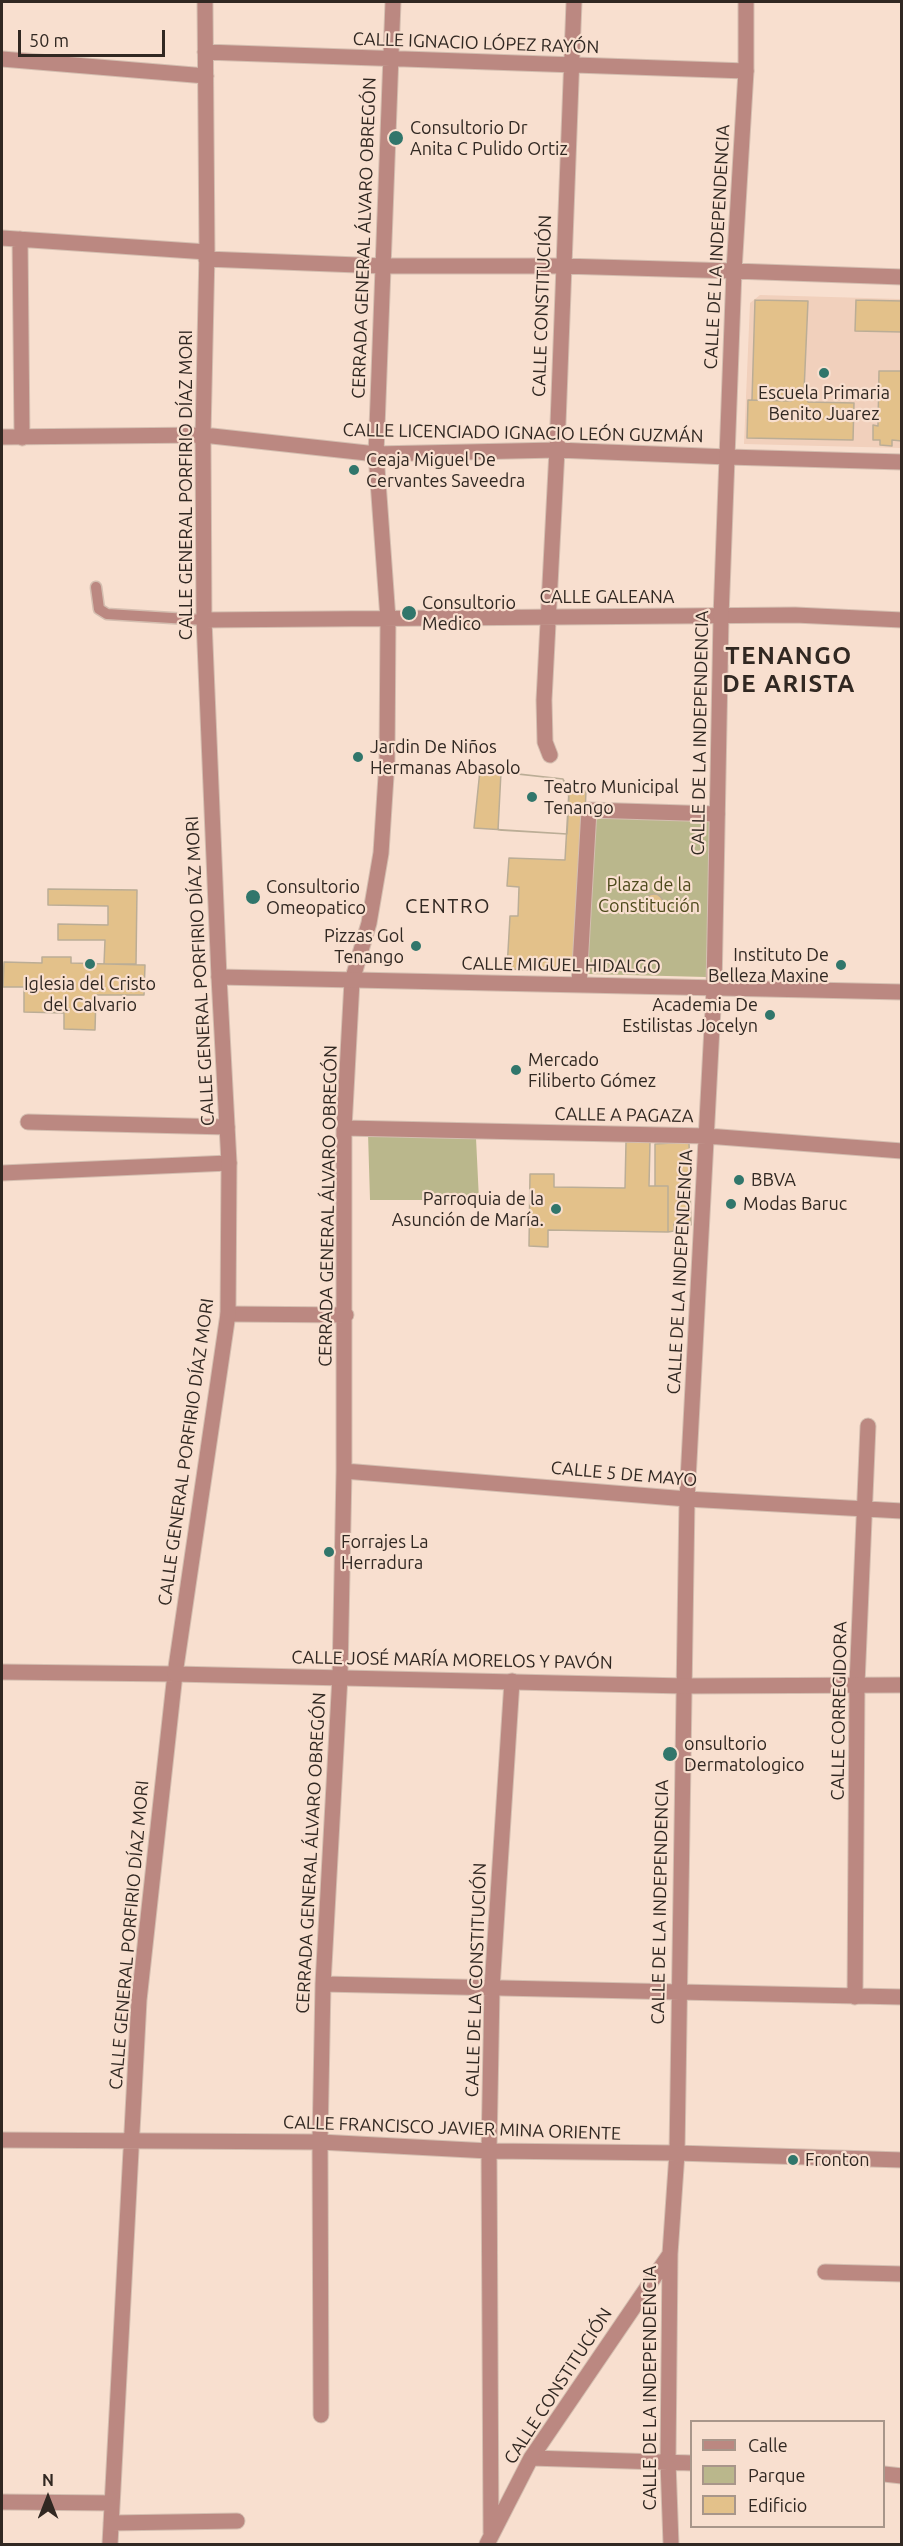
<!DOCTYPE html>
<meta charset="utf-8">
<style>
body{margin:0}
#map{position:relative;width:903px;height:2546px;overflow:hidden;background:#f8dfcf;font-family:Ubuntu,sans-serif}
canvas{display:block}
.frame{position:absolute;inset:0;border:3px solid #312822;pointer-events:none}
.legend{position:absolute;left:690px;top:2420px;width:195px;height:108px;box-sizing:border-box;background:#f8dfcf;border:2px solid #a8968a;margin:0;padding:8px 10px;list-style:none;font-size:18px;color:#312822}
.legend li{display:flex;align-items:center;gap:12px;height:30px}
.legend b{width:30px;border:2px solid #a8968a}
.north{position:absolute;left:18px;top:2468px;width:60px;height:60px;-webkit-text-stroke:4px #f8dfcf;paint-order:stroke;rotate:0deg;font-size:16px;font-weight:700;line-height:24px;text-align:center;color:#312822}
.north::after{content:'';display:block;margin:auto;width:21px;height:27px;background:#312822;clip-path:polygon(50% 0,100% 100%,50% 72%,0 100%)}
.scale{position:absolute;left:18px;top:30px;width:147px;height:27px;box-sizing:border-box;border:3px solid #312822;border-top:0;padding-left:8px;font-size:18px;line-height:21px;white-space:nowrap;color:#312822;-webkit-text-stroke:4px #f8dfcf;paint-order:stroke}
</style>
<div id="map">
<canvas width="903" height="2546"></canvas>
<div class="frame"></div>
<ul class="legend">
<li><b style="height:8px;background:#bb8881"></b>Calle</li>
<li><b style="height:16px;background:#bab78c"></b>Parque</li>
<li><b style="height:16px;background:#e3c18a"></b>Edificio</li>
</ul>
<div class="north">N</div>
<div class="scale">50 m</div>
</div>
<script>
const c = document.querySelector('canvas').getContext('2d');
c.lineJoin = 'round';
function fill(path, color) {
  c.fillStyle = color;
  c.fill(path, 'evenodd');
}
function poly(rows) {
  const path = new Path2D();
  for (const r of rows) {
    if (r.length === 3) {
      path.moveTo(r[0] + r[2], r[1]);
      path.arc(r[0], r[1], r[2], 0, 2 * Math.PI);
      continue;
    }
    path.moveTo(r[0], r[1]);
    for (let i = 2; i < r.length; i += 2) path.lineTo(r[i], r[i + 1]);
  }
  return path;
}
function stroke(path, color, width, dash) {
  c.strokeStyle = color;
  c.lineWidth = width;
  c.lineCap = dash ? 'butt' : 'round';
  c.setLineDash(dash || []);
  c.stroke(path);
}
function write(font, color, halo, rows, align = 'center') {
  c.font = font + ' Ubuntu,sans-serif';
  c.lineWidth = 4.5;
  c.setLineDash([]);
  c.textBaseline = 'middle';
  c.strokeStyle = halo;
  c.fillStyle = color;
  for (const [text, x, y, turn = 0] of rows) {
    c.save();
    c.translate(x, y);
    c.rotate((+turn || 0) * Math.PI / 180);
    c.textAlign = isNaN(turn) ? turn : align;
    if (halo) c.strokeText(text, 0, 0);
    c.fillText(text, 0, 0);
    c.restore();
  }
}
fill(poly([
 [760,295,901,299,901,448,744,444,750,303]
]), '#f1d0bc');
fill(poly([
 [593,813,711,817,706,977,588,974],
 [368,1133,476,1138,479,1200,370,1200]
]), '#bab78c');
const building = poly([
 [755,300,808,301,804,391,791,391,791,401,752,400,755,300],
 [856,300,902,301,902,332,855,331,856,300],
 [879,371,901,371,902,441,892,440,892,446,880,445,880,440,873,440,873,425,878,426,879,371],
 [791,391,808,391,808,402,854,403,853,440,747,438,748,400,791,401,791,391],
 [480,770,563,779,569,797,567,834,474,828,480,770],
 [501,772,563,779,569,790,567,834,498,830,501,772],
 [569,790,586,791,578,972,507,969,510,916,518,916,519,887,507,886,509,858,565,860,569,790],
 [48,889,137,890,136,964,104,964,105,940,58,940,58,924,108,925,108,906,48,905,48,889],
 [654,903,9],
 [42,957,71,957,71,963,145,965,144,995,96,995,95,1030,64,1029,64,1013,24,1012,24,987,3,987,4,962,42,963,42,957],
 [626,1142,650,1142,649,1186,668,1186,668,1232,548,1230,548,1247,529,1246,530,1174,554,1174,554,1187,625,1188,626,1142],
 [689,1142,691,1225,674,1224,674,1231,668,1232,668,1186,655,1186,655,1144,689,1142]
]);
fill(building, '#e3c18a');
stroke(building, '#bbad96', 1.5);
const service = poly([
 [96,587,99,609,107,614,204,620]
]);
const minor = poly([
 [205,2,207,252,203,435,204,620,219,977],
 [205,52,746,71],
 [2,59,206,76],
 [2,238,207,252],
 [20,239,22,438],
 [206,259,383,266,562,266,734,271],
 [2,437,203,435,376,454,557,450,728,457],
 [204,620,795,615,902,620],
 [550,755,545,742,544,700,557,450,574,2],
 [579,984,589,810,717,814],
 [28,1122,227,1127],
 [344,1128,707,1136,902,1151],
 [2,1173,229,1163],
 [228,1314,346,1315],
 [344,1471,687,1499,902,1511],
 [2,1672,175,1674,139,2000,110,2544],
 [323,1984,902,1997],
 [855,1997,857,1684,868,1426],
 [2,2140,320,2142,489,2151,677,2153,902,2160],
 [825,2272,902,2274],
 [321,2415,320,2142,323,1984,340,1676,344,1471,344,1128,352,981,369,923,381,853,387,761,388,619,376,454,393,2],
 [531,2458,692,2463],
 [884,2474,902,2476],
 [2,2502,112,2503],
 [111,2523,237,2521],
 [491,2533,489,2151,492,1988,512,1681],
 [487,2544,531,2458,670,2254],
 [671,2544,668,2462,670,2254,677,2153,687,1499,714,989]
]);
const tertiary = poly([
 [734,271,902,277],
 [728,457,902,462],
 [714,989,721,617,734,271,746,71,746,2],
 [902,992,219,977,229,1163,228,1314,175,1674,684,1686,902,1685]
]);
stroke(service, '#d4beb0', 13);
stroke(minor, '#d4beb0', 17);
stroke(tertiary, '#d4beb0', 17);
stroke(service, '#bb8881', 10);
stroke(minor, '#bb8881', 15);
stroke(tertiary, '#bb8881', 15);
for (const [x, y, r, color] of [
 [396,138,8,"#31766b"],
 [824,373,6,"#31766b"],
 [354,470,6,"#31766b"],
 [409,613,8,"#31766b"],
 [358,757,6,"#31766b"],
 [532,797,6,"#31766b"],
 [253,897,8,"#31766b"],
 [416,946,6,"#31766b"],
 [90,964,6,"#31766b"],
 [841,965,6,"#31766b"],
 [770,1015,6,"#31766b"],
 [516,1070,6,"#31766b"],
 [739,1180,6,"#31766b"],
 [731,1204,6,"#31766b"],
 [556,1209,6,"#31766b"],
 [329,1552,6,"#31766b"],
 [670,1754,8,"#31766b"],
 [793,2160,6,"#31766b"]
]) {
  const dot = new Path2D();
  dot.arc(x, y, r, 0, 2 * Math.PI);
  c.fillStyle = color;
  c.fill(dot);
  stroke(dot, '#f8dfcf', 2);
}
write('18px', '#312822', '#f8dfcf', [
 ["CALLE IGNACIO LÓPEZ RAYÓN",476,43,2],
 ["CERRADA GENERAL ÁLVARO OBREGÓN",364,238,-88],
 ["CALLE DE LA INDEPENDENCIA",717,247,-87],
 ["CALLE CONSTITUCIÓN",542,306,-88],
 ["CALLE LICENCIADO IGNACIO LEÓN GUZMÁN",523,433,1],
 ["CALLE GENERAL PORFIRIO DÍAZ MORI",186,485,-90],
 ["CALLE GALEANA",607,597],
 ["CALLE DE LA INDEPENDENCIA",700,733,-89],
 ["CALLE MIGUEL HIDALGO",561,965,1],
 ["CALLE GENERAL PORFIRIO DÍAZ MORI",200,971,-93],
 ["CALLE A PAGAZA",624,1115,1],
 ["CERRADA GENERAL ÁLVARO OBREGÓN",328,1206,-89],
 ["CALLE DE LA INDEPENDENCIA",680,1272,-87],
 ["CALLE GENERAL PORFIRIO DÍAZ MORI",186,1452,-82],
 ["CALLE 5 DE MAYO",624,1474,5],
 ["CALLE JOSÉ MARÍA MORELOS Y PAVÓN",452,1660,1],
 ["CALLE CORREGIDORA",839,1711,-89],
 ["CERRADA GENERAL ÁLVARO OBREGÓN",311,1853,-87],
 ["CALLE DE LA INDEPENDENCIA",660,1902,-89],
 ["CALLE GENERAL PORFIRIO DÍAZ MORI",129,1935,-85],
 ["CALLE DE LA CONSTITUCIÓN",476,1980,-88],
 ["CALLE FRANCISCO JAVIER MINA ORIENTE",452,2128,2],
 ["CALLE CONSTITUCIÓN",558,2386,-57],
 ["CALLE DE LA INDEPENDENCIA",650,2388,-90]
]);
write('18px', '#312822', '#f8dfcf', [
 ["Consultorio Dr",410,128],
 ["Anita C Pulido Ortiz",410,149],
 ["Escuela Primaria",824,393,"center"],
 ["Benito Juarez",824,414,"center"],
 ["Ceaja Miguel De",366,460],
 ["Cervantes Saveedra",366,481],
 ["Consultorio",422,603],
 ["Medico",422,624],
 ["Jardin De Niños",370,747],
 ["Hermanas Abasolo",370,768],
 ["Teatro Municipal",544,787],
 ["Tenango",544,808],
 ["Consultorio",266,887],
 ["Omeopatico",266,908],
 ["Pizzas Gol",404,936,"right"],
 ["Tenango",404,957,"right"],
 ["Instituto De",829,955,"right"],
 ["Belleza Maxine",829,976,"right"],
 ["Iglesia del Cristo",90,984,"center"],
 ["del Calvario",90,1005,"center"],
 ["Academia De",758,1005,"right"],
 ["Estilistas Jocelyn",758,1026,"right"],
 ["Mercado",528,1060],
 ["Filiberto Gómez",528,1081],
 ["BBVA",751,1180],
 ["Parroquia de la",544,1199,"right"],
 ["Asunción de María.",544,1220,"right"],
 ["Modas Baruc",743,1204],
 ["Forrajes La",341,1542],
 ["Herradura",341,1563],
 ["onsultorio",684,1744],
 ["Dermatologico",684,1765],
 ["Fronton",805,2160]
], 'left');
write('18px', '#4d4a1b', '#f8dfcf', [
 ["Plaza de la",649,885],
 ["Constitución",649,906]
]);
c.letterSpacing = '1.5px';
write('20px', '#312822', '#f8dfcf', [
 ["CENTRO",448,906]
]);
c.letterSpacing = '0px';
c.letterSpacing = '1.5px';
write('bold 24px', '#312822', '#f8dfcf', [
 ["TENANGO",789,656],
 ["DE ARISTA",789,684]
]);
c.letterSpacing = '0px';
</script>
